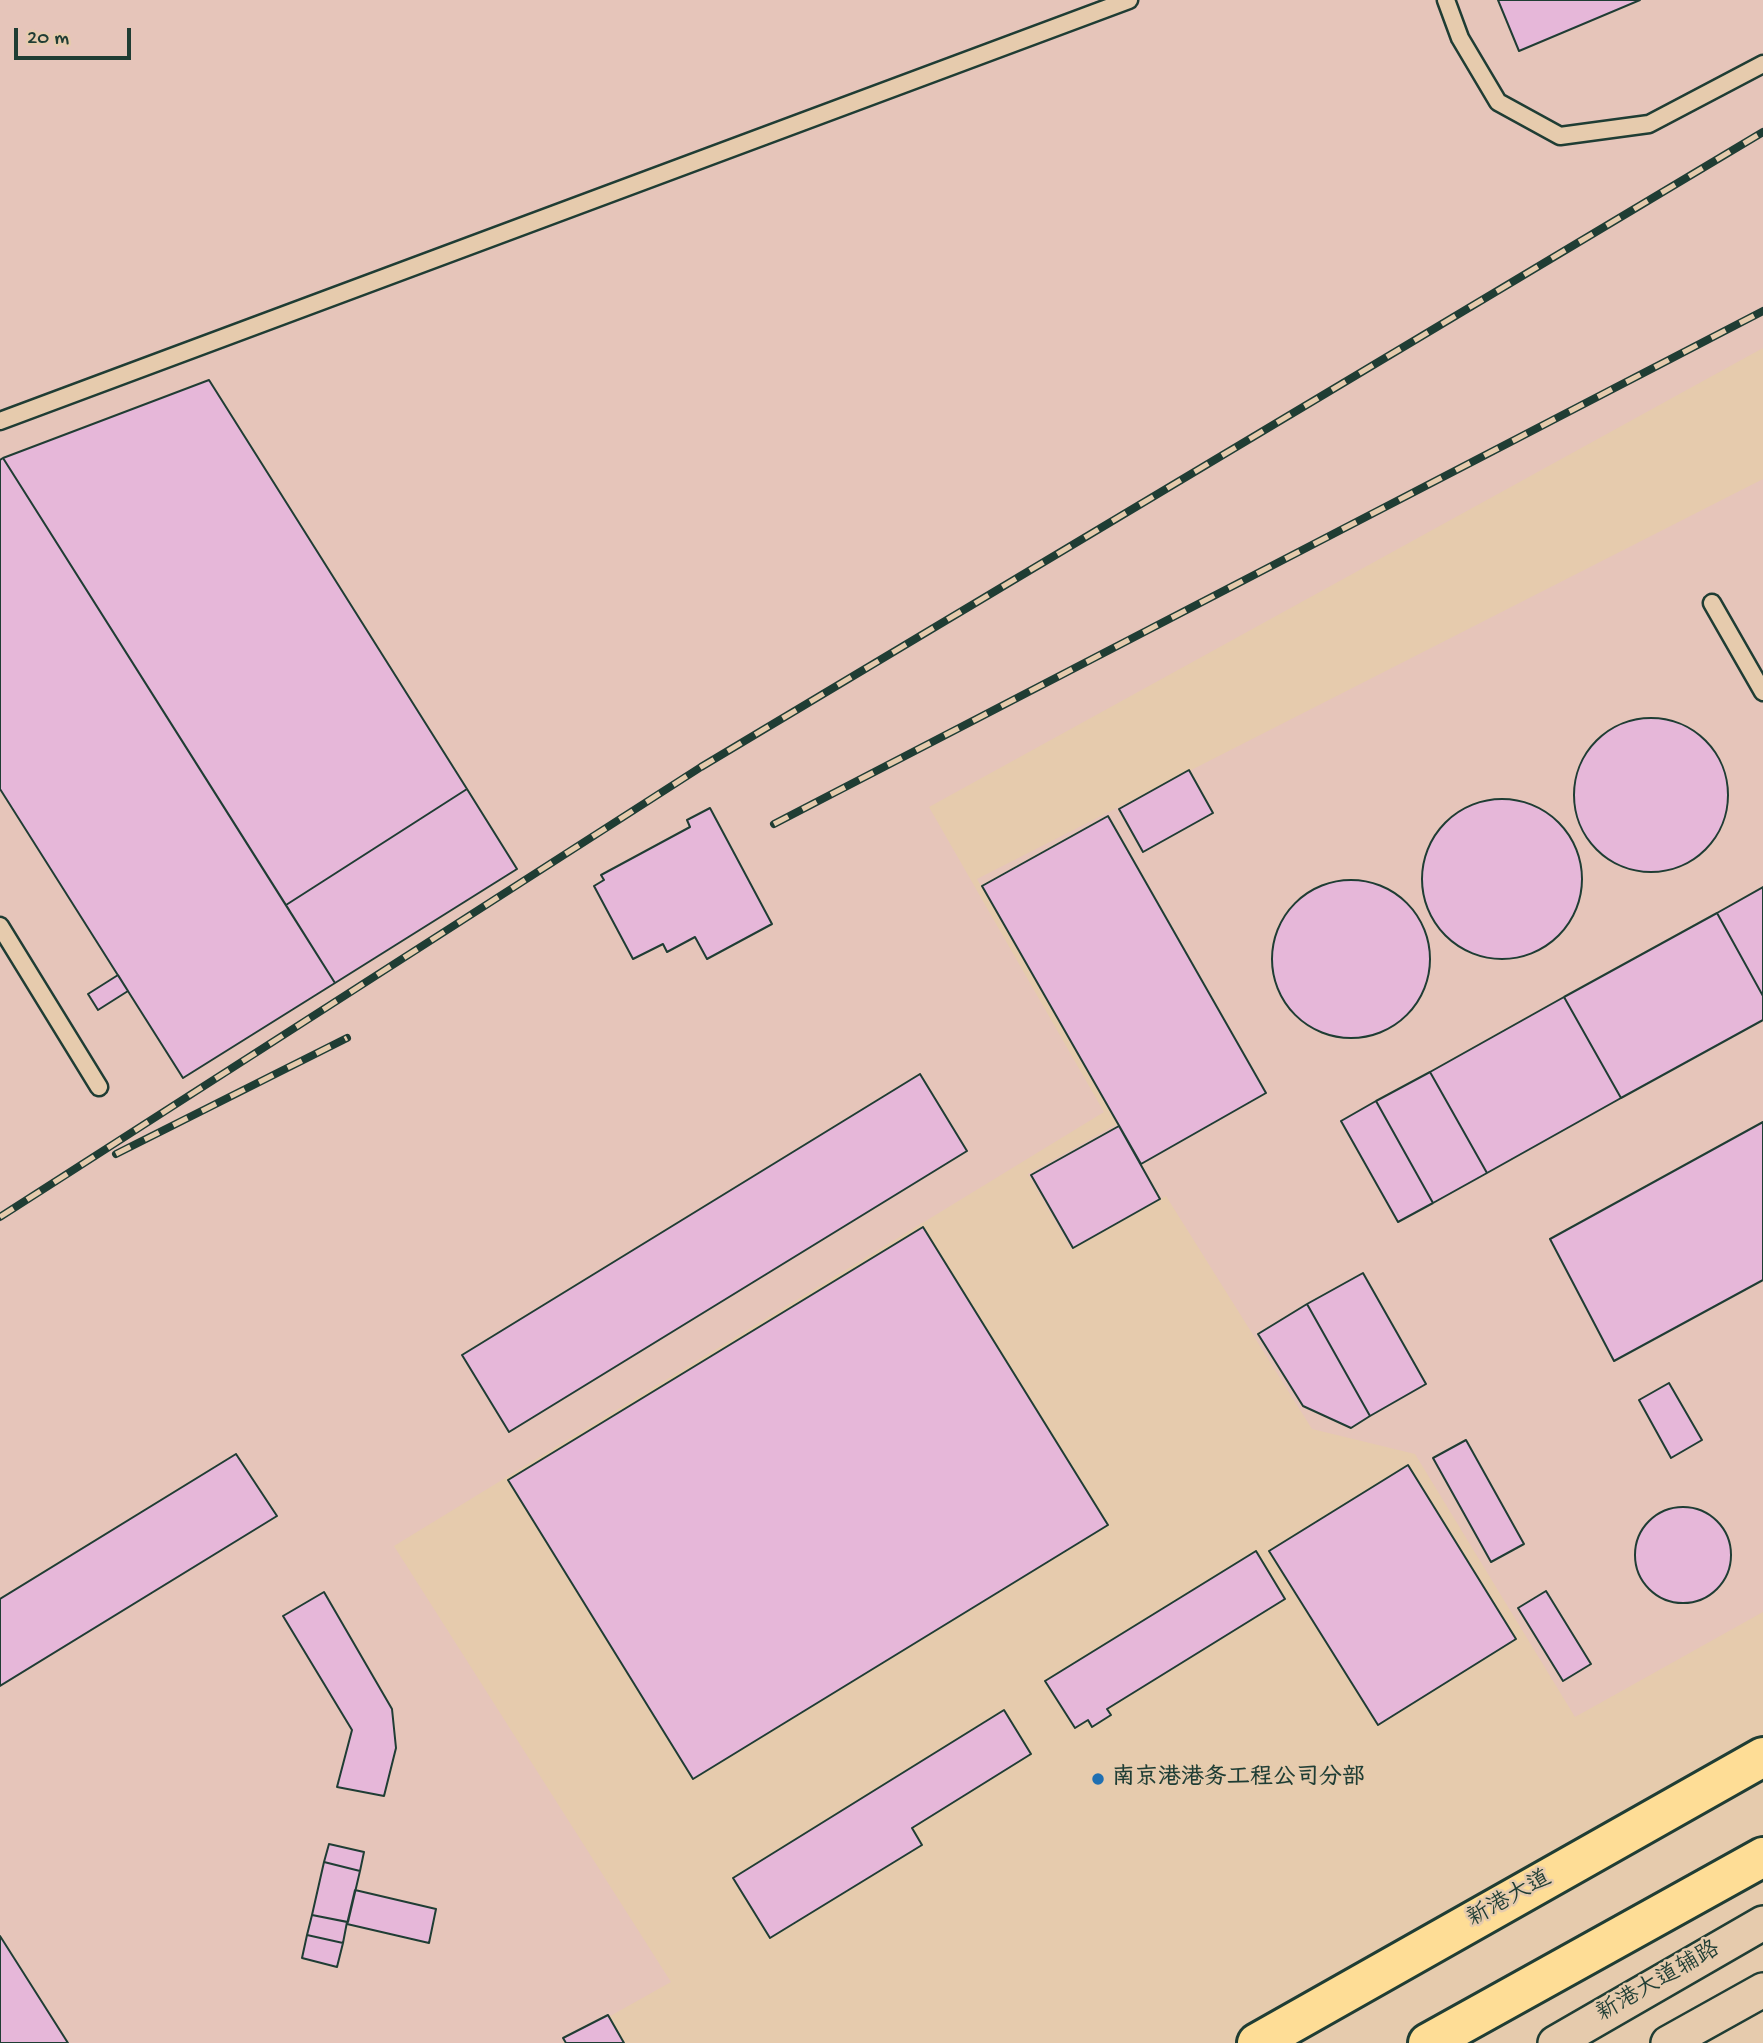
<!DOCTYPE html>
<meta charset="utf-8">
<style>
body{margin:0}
#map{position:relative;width:1763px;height:2043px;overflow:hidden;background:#e6cbad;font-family:"Gochi Hand",sans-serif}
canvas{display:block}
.scale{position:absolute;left:14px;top:28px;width:117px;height:32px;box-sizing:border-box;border:4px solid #1f3d34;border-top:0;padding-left:9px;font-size:21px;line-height:24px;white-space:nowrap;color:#1f3d34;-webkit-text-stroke:5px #e6cbad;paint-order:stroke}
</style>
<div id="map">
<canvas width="1763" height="2043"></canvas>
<div class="scale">20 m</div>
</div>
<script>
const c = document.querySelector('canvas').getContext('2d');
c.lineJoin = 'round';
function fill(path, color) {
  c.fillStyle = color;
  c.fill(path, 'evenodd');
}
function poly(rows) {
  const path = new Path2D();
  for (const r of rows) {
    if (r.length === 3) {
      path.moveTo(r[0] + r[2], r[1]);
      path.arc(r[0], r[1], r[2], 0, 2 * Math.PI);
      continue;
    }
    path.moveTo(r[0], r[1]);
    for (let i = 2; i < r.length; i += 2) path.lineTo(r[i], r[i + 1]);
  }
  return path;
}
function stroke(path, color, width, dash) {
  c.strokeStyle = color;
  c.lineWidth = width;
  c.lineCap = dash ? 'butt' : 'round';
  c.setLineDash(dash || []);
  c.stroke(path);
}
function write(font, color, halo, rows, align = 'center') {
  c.font = font + ' "Gochi Hand","LXGW WenKai TC",sans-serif';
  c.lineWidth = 5;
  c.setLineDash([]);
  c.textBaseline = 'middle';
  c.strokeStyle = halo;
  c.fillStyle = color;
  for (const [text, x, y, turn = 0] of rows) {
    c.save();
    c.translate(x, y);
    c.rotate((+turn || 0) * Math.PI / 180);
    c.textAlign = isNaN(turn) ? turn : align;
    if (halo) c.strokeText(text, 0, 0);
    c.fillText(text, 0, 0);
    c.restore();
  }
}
fill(poly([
 [0,0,1763,0,1763,348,929,807,1104,1112,394,1546,671,1982,562,2043,0,2043],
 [1763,479,1763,1612,1575,1717,1415,1454,1312,1429,1166,1196,1071,1249,1028,1174,1117,1124,977,879]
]), '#e6c5ba');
const building = poly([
 [1498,0,1640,0,1519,51,1498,0],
 [209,380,467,789,286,905,3,458,209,380],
 [3,458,335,983,183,1078,0,789,0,460,3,458],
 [1651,795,77],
 [1189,770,1213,813,1143,852,1119,809,1189,770],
 [467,789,517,869,335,983,286,905,467,789],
 [1502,879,80],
 [710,808,772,924,707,959,695,937,667,952,663,944,633,959,594,886,604,880,601,875,690,827,687,820,710,808],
 [1108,816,1266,1093,1141,1164,982,886,1108,816],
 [1351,959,79],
 [1763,887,1763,996,1717,913,1763,887],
 [1717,913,1763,996,1763,1020,1621,1098,1564,997,1717,913],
 [118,975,128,991,98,1010,88,994,118,975],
 [1564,997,1621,1098,1487,1173,1430,1072,1564,997],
 [1430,1072,1487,1173,1433,1203,1376,1101,1430,1072],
 [920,1074,967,1151,509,1432,462,1355,920,1074],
 [1376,1101,1433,1203,1398,1222,1341,1121,1376,1101],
 [1763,1122,1763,1280,1614,1361,1550,1239,1763,1122],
 [1119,1126,1160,1199,1073,1248,1031,1175,1119,1126],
 [923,1227,1108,1525,693,1779,508,1480,923,1227],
 [1363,1273,1426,1384,1370,1416,1307,1304,1363,1273],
 [1307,1304,1370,1416,1351,1428,1303,1406,1258,1334,1307,1304],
 [1669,1383,1702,1440,1671,1458,1639,1400,1669,1383],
 [1466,1440,1524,1544,1491,1562,1433,1458,1466,1440],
 [236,1454,277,1516,0,1686,0,1599,236,1454],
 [1408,1465,1516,1639,1378,1725,1269,1551,1408,1465],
 [1683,1555,48],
 [1256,1551,1285,1599,1107,1709,1111,1715,1092,1727,1088,1720,1075,1728,1045,1681,1256,1551],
 [1546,1591,1591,1664,1563,1681,1518,1608,1546,1591],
 [324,1592,392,1709,396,1748,384,1796,337,1787,352,1730,283,1616,324,1592],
 [1004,1710,1031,1754,912,1828,922,1845,770,1938,733,1878,1004,1710],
 [329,1844,364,1852,360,1871,324,1862,329,1844],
 [324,1862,360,1871,348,1922,312,1915,324,1862],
 [355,1890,436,1909,429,1943,347,1924,355,1890],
 [312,1915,347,1922,343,1943,307,1935,312,1915],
 [307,1935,343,1943,337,1967,302,1958,307,1935],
 [0,1936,68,2043,0,2043,0,1936],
 [608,2015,624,2043,566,2043,563,2038,608,2015]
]);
fill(building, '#e6b7d9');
stroke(building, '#1f3d34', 2);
const service = poly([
 [1446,0,1460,38,1498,102,1560,136,1649,124,1763,64],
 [0,421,1129,0],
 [1712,603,1763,692],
 [0,926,99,1087]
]);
const minor = poly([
 [1555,2043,1763,1923],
 [1668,2043,1763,1990]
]);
const primary = poly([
 [1257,2043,1763,1757],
 [1428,2043,1763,1857]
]);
stroke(service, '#1f3d34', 21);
stroke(minor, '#1f3d34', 38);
stroke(primary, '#1f3d34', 44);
stroke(service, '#e6cbad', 16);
stroke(minor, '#e6cbad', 33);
stroke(primary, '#fedd96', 38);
const rail = poly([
 [774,824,1763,311],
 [116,1154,347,1038],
 [0,1217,701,767,1763,132]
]);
stroke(rail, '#1f3d34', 8);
stroke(rail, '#e6cbad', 5, [16]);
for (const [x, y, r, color] of [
 [1098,1779,7,"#1f6fb2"]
]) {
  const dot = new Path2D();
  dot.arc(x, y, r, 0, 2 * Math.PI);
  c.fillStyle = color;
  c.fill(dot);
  stroke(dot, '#e6cbad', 2.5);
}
write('bold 23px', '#1f3d34', '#e6cbad', [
 ["南京港港务工程公司分部",1112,1779]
], 'left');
write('23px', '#1f3d34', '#e6cbad', [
 ["新港大道",1510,1900,-29],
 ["新港大道辅路",1659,1983,-30]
]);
</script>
